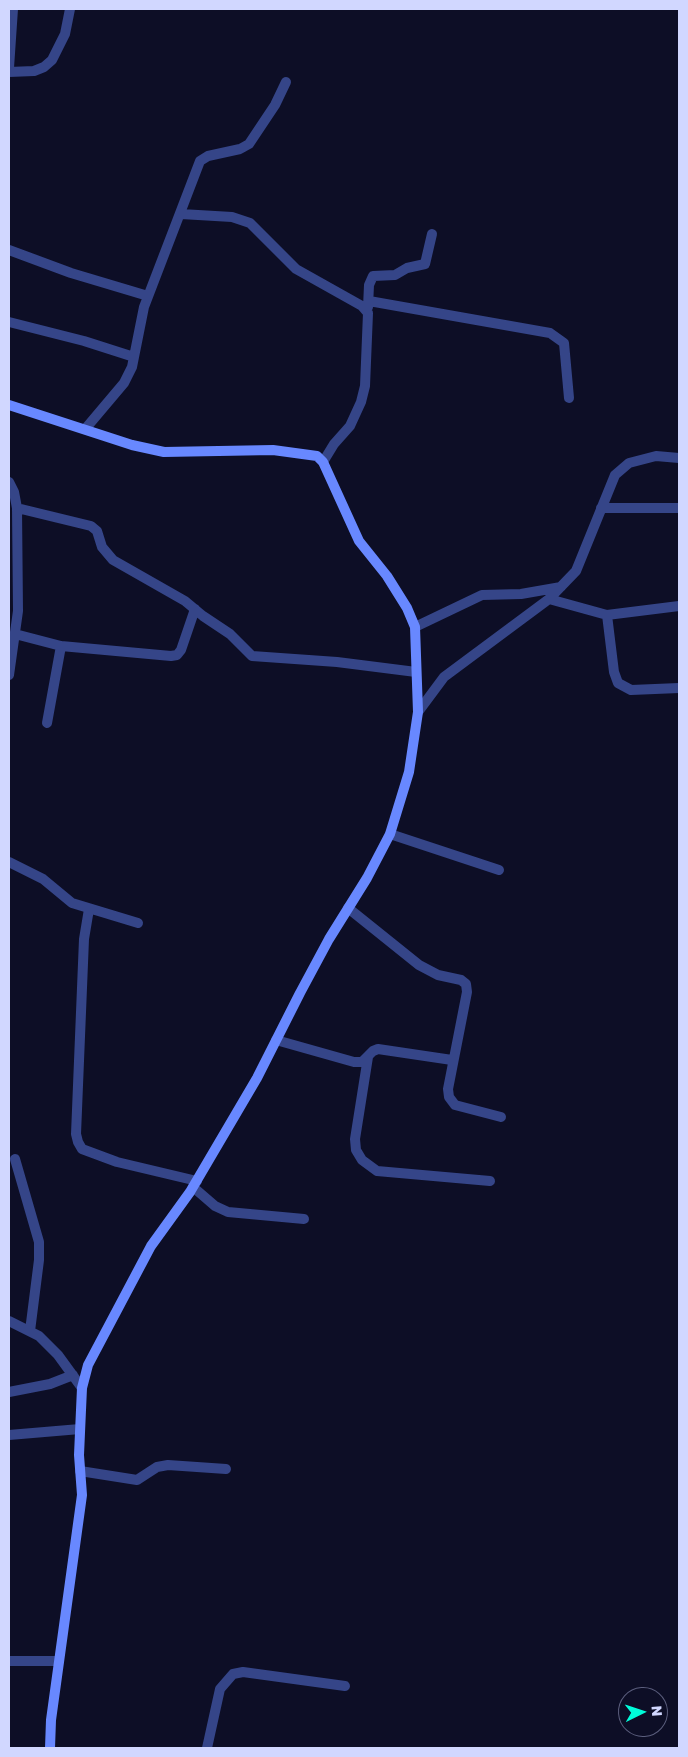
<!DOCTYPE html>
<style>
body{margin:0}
#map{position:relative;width:688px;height:1757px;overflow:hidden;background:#0d0e26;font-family:"Golos Text",sans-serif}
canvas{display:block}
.frame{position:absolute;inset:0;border:10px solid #d1d7ff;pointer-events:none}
.north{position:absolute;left:618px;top:1687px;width:50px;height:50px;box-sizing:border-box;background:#0d0e26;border:1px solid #5b5e7d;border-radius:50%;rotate:86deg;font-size:14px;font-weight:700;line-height:20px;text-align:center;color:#d1d7ff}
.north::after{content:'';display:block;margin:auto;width:18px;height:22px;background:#00fcda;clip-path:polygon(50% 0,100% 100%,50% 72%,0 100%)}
</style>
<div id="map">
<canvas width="688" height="1757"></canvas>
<div class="frame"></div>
<div class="north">N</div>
</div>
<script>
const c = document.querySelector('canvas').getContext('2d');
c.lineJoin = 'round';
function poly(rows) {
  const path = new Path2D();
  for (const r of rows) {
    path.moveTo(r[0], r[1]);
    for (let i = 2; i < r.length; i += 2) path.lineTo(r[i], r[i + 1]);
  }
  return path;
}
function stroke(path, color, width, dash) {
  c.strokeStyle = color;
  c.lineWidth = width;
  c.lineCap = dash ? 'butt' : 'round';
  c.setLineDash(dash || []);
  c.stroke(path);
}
stroke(poly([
 [9,68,13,9],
 [9,72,34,71,44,67,52,60,65,34,70,9],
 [181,214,232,217,250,223,296,269,362,306,368,313,365,386,361,402,350,426,334,444,323,462],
 [9,250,71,273,148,296],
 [369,301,550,333,564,343,569,398],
 [368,307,369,285,373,276,395,275,407,268,425,264,432,234],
 [9,322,84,341,134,357],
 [86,428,124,383,132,367,144,307,200,161,208,156,240,149,249,144,275,105,286,82],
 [9,482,14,492,17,508,18,611,9,675],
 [17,508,91,526,97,531,102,547,113,560,185,601,203,616,230,634,252,656,337,662,416,672],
 [601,508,679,508],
 [549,599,607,615,679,606],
 [607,615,614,672,618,683,631,690,679,688],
 [415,627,482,595,521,594,561,587],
 [15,634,61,646,171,656,177,655,181,650,195,609],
 [418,712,444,677,549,599,576,571,615,475,629,463,656,456,679,458],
 [47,723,61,646],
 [390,834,499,870],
 [9,862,43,879,72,903,138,923],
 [348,908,419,965,438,975,461,980,466,984,467,992,448,1089,449,1097,455,1105,501,1117],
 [89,909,84,939,76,1134,78,1142,82,1149,117,1162,197,1181],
 [276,1040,354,1062,362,1062,373,1051,378,1049,452,1060],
 [368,1057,355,1139,356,1150,362,1160,377,1171,490,1181],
 [15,1159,39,1242,39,1260,30,1331],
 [193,1187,215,1206,228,1212,304,1219],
 [9,1321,39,1336,58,1355,82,1388],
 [9,1392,50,1384,73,1375],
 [9,1435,80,1429],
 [80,1471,137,1480,157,1467,168,1465,226,1469],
 [9,1661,59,1661],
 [207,1748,220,1689,233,1674,243,1672,345,1686]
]), '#354588', 10);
stroke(poly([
 [9,405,132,445,164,452,273,450,317,456,323,462,359,541,387,576,407,608,415,627,418,712,409,772,390,834,367,878,329,939,300,993,257,1078,190,1192,151,1246,88,1365,82,1388,81,1410,79,1455,82,1495,51,1720,50,1748]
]), '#6888ff', 10);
</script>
